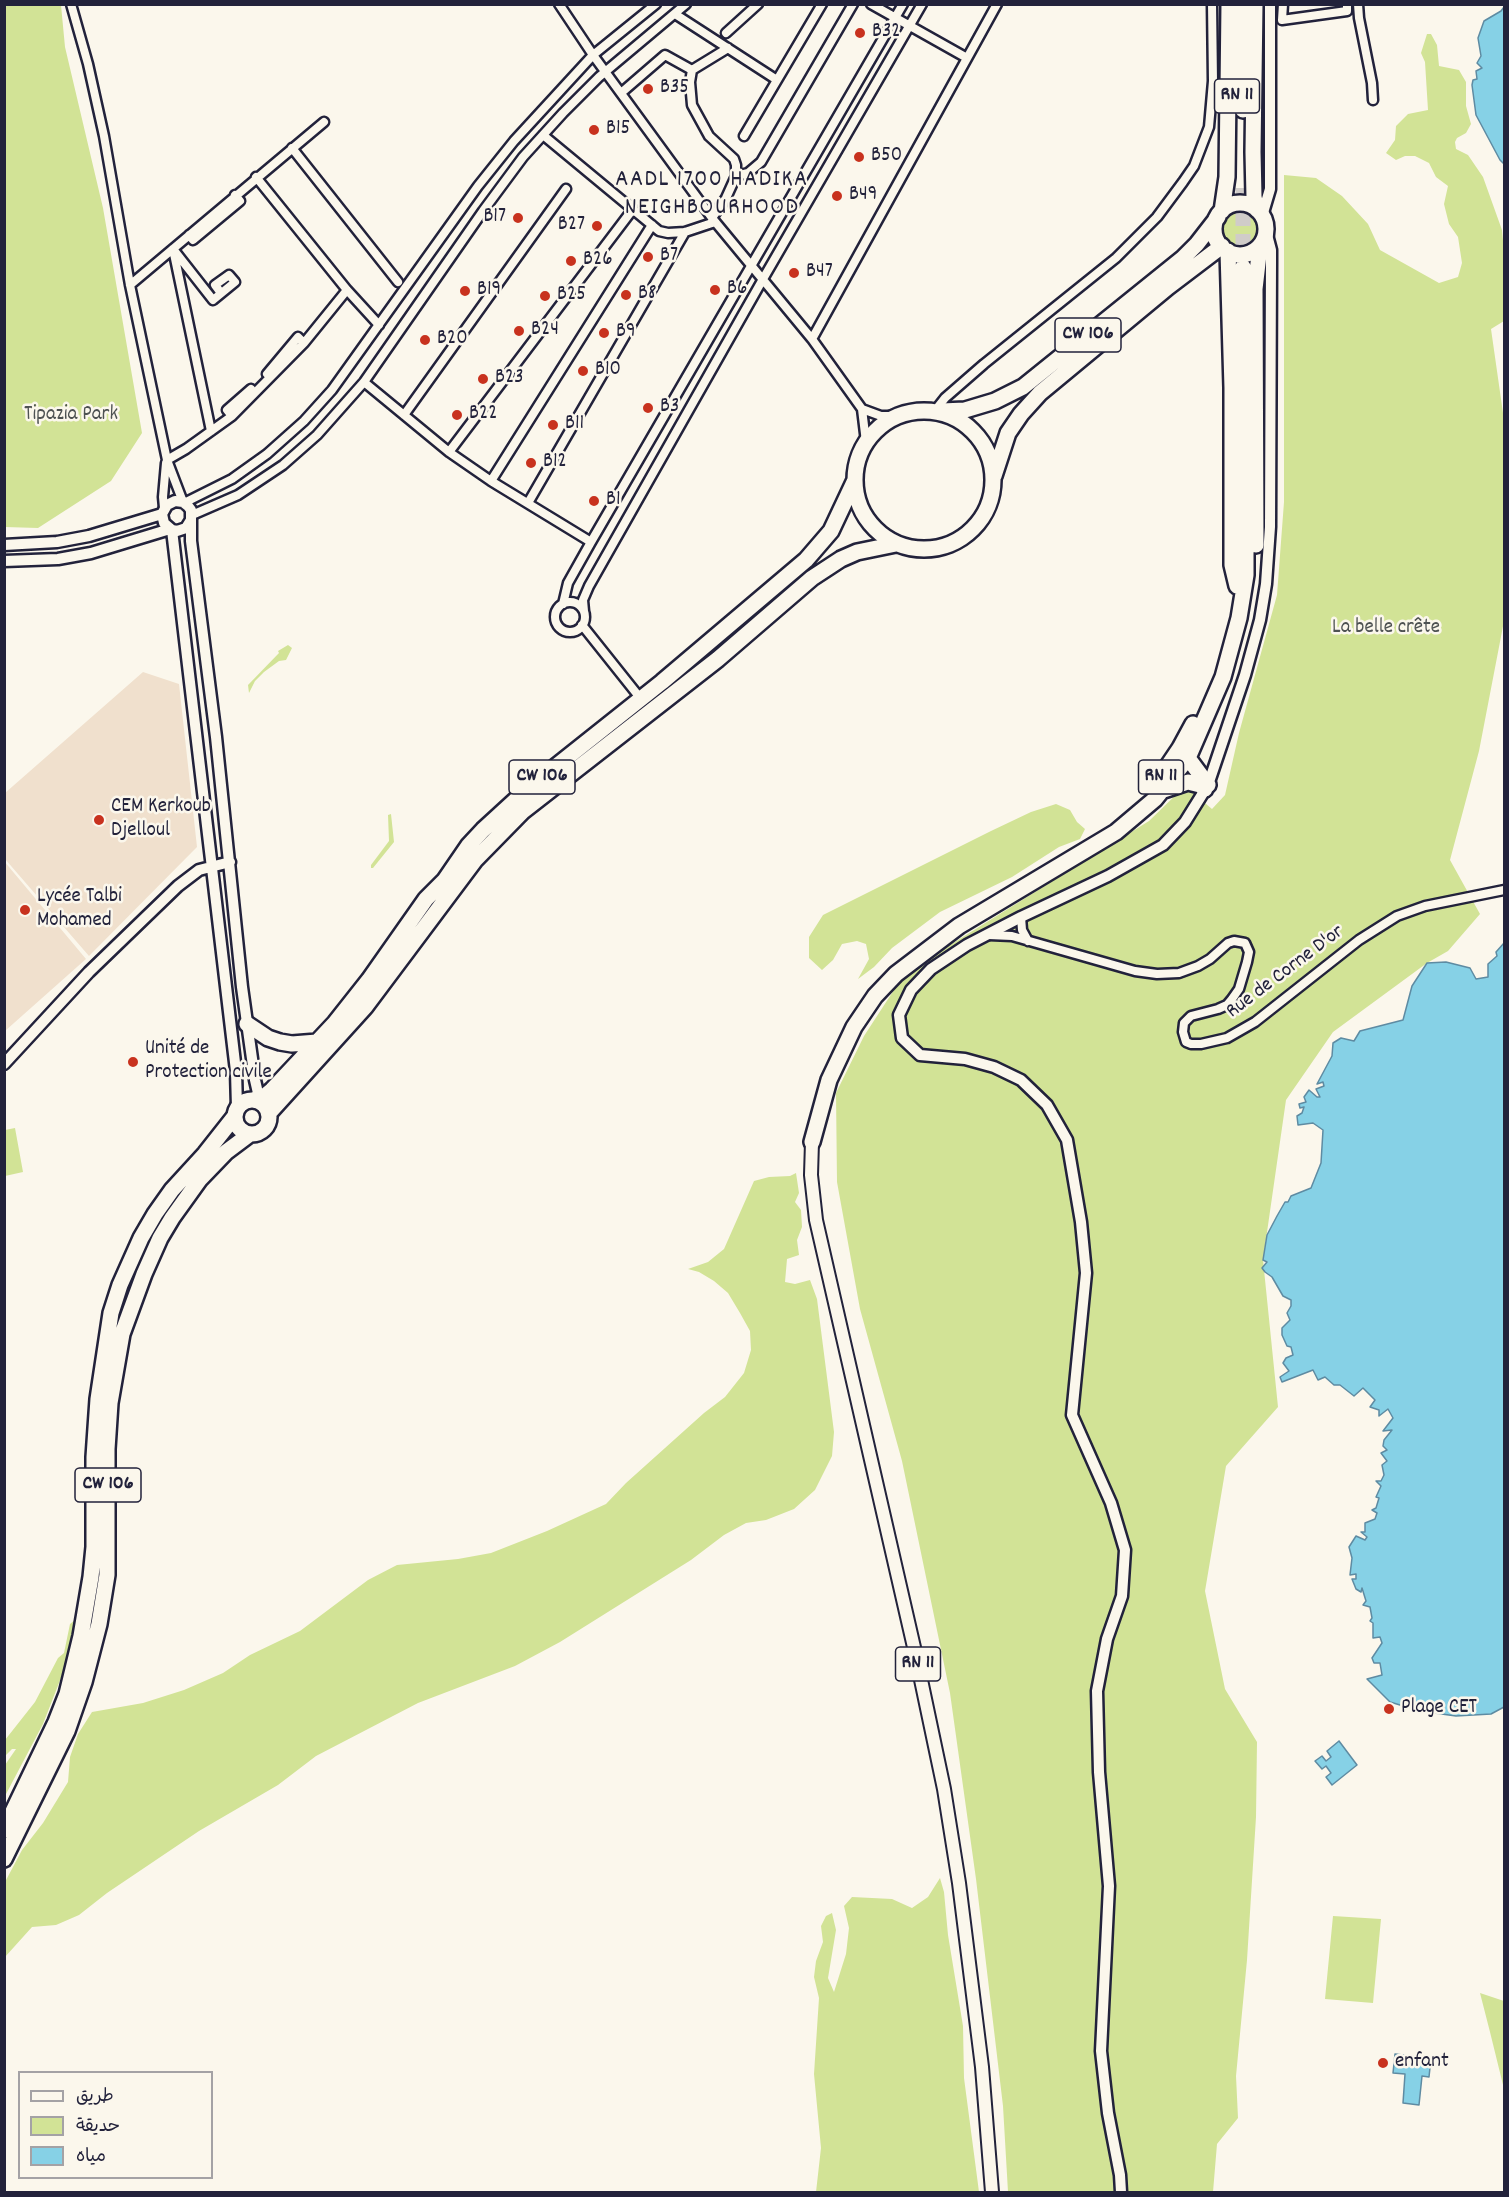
<!DOCTYPE html>
<meta charset="utf-8">
<style>
body{margin:0}
#map{position:relative;width:1509px;height:2197px;overflow:hidden;background:#fbf7ec;font-family:Dekko,"Playpen Sans Arabic",sans-serif}
canvas{display:block}
.frame{position:absolute;inset:0;border:6px solid #22223b;pointer-events:none}
.legend{position:absolute;left:18px;top:2071px;width:195px;height:108px;box-sizing:border-box;background:#fbf7ec;border:2px solid #a4a2a5;margin:0;padding:8px 10px;list-style:none;font-size:18px;color:#22223b}
.legend li{display:flex;align-items:center;gap:12px;height:30px}
.legend b{width:30px;border:2px solid #a4a2a5}
</style>
<div id="map">
<canvas width="1509" height="2197"></canvas>
<div class="frame"></div>
<ul class="legend">
<li><b style="height:8px;background:#fbf7ec"></b>طريق</li>
<li><b style="height:16px;background:#d2e396"></b>حديقة</li>
<li><b style="height:16px;background:#86d1e6"></b>مياه</li>
</ul>
</div>
<script>
const c = document.querySelector('canvas').getContext('2d');
c.lineJoin = 'round';
function fill(path, color) {
  c.fillStyle = color;
  c.fill(path, 'evenodd');
}
function poly(rows) {
  const path = new Path2D();
  for (const r of rows) {
    if (r.length === 3) {
      path.moveTo(r[0] + r[2], r[1]);
      path.arc(r[0], r[1], r[2], 0, 2 * Math.PI);
      continue;
    }
    path.moveTo(r[0], r[1]);
    for (let i = 2; i < r.length; i += 2) path.lineTo(r[i], r[i + 1]);
  }
  return path;
}
function stroke(path, color, width, dash) {
  c.strokeStyle = color;
  c.lineWidth = width;
  c.lineCap = dash ? 'butt' : 'round';
  c.setLineDash(dash || []);
  c.stroke(path);
}
function write(font, color, halo, rows, align = 'center') {
  c.font = font + ' Dekko,sans-serif';
  c.lineWidth = 5;
  c.setLineDash([]);
  c.textBaseline = 'middle';
  c.strokeStyle = halo;
  c.fillStyle = color;
  for (const [text, x, y, turn = 0] of rows) {
    c.save();
    c.translate(x, y);
    c.rotate((+turn || 0) * Math.PI / 180);
    c.textAlign = isNaN(turn) ? turn : align;
    if (halo) c.strokeText(text, 0, 0);
    c.fillText(text, 0, 0);
    c.restore();
  }
}
fill(poly([
 [143,672,179,684,197,847,89,956,5,859,5,793],
 [4,861,86,959,5,1031,4,1031]
]), '#f0e0cd');
fill(poly([
 [5,4,61,5,65,47,103,208,142,433,111,481,38,528,5,527],
 [1427,34,1431,34,1437,45,1439,66,1459,70,1466,82,1466,106,1471,124,1466,133,1457,138,1455,142,1456,149,1468,155,1483,177,1502,230,1504,251,1504,321,1491,329,1504,420,1504,621,1479,751,1450,860,1480,914,1448,951,1427,963,1333,1032,1286,1100,1263,1260,1278,1407,1226,1466,1205,1591,1225,1689,1257,1742,1256,1817,1247,1960,1236,2076,1238,2118,1217,2144,1213,2192,1008,2192,1003,2106,976,1879,950,1693,902,1461,860,1309,837,1182,836,1093,864,1036,905,973,1149,821,1185,786,1212,809,1225,795,1239,733,1277,595,1284,502,1284,175,1316,178,1342,196,1368,224,1380,250,1439,283,1458,277,1462,263,1458,237,1449,224,1444,204,1448,186,1436,177,1429,163,1415,156,1405,156,1396,160,1386,153,1395,140,1396,126,1408,114,1428,110,1425,62,1421,53],
 [1240,228,18],
 [288,645,292,648,286,660,279,661,264,672,255,681,249,693,248,685,279,653,278,651],
 [1056,804,1070,810,1077,822,1085,829,1080,839,1059,847,1012,877,940,912,892,948,874,967,858,979,869,959,866,944,857,941,842,944,833,960,822,970,809,958,809,937,823,915,991,831,1031,812],
 [391,814,394,842,373,868,371,868,371,865,389,841,388,815],
 [15,1128,23,1172,5,1176,5,1130],
 [796,1173,799,1193,795,1202,801,1210,802,1227,797,1240,799,1255,787,1259,785,1282,795,1284,810,1280,817,1299,834,1432,832,1456,815,1490,794,1509,766,1520,746,1523,724,1535,691,1560,560,1642,515,1666,418,1703,316,1756,278,1785,199,1831,107,1893,79,1915,56,1925,32,1927,5,1957,5,1882,22,1850,43,1823,68,1782,70,1757,78,1734,92,1712,143,1703,184,1690,223,1673,250,1655,300,1631,368,1580,397,1565,458,1559,491,1553,547,1531,606,1504,626,1483,704,1413,725,1397,744,1373,751,1350,750,1331,740,1313,728,1293,714,1281,699,1272,688,1269,708,1262,724,1249,754,1181,769,1177,790,1176],
 [76,1619,66,1665,43,1724,5,1796,5,1765,16,1749,12,1749,5,1756,5,1740,35,1702,58,1658,64,1653,70,1624],
 [940,1878,944,1892,948,1935,963,2026,964,2078,979,2192,816,2192,821,2148,814,2074,819,1998,814,1977,816,1961,823,1942,821,1926,826,1916,832,1913,836,1930,828,1978,834,1992,846,1954,849,1928,844,1906,852,1897,892,1899,912,1908,928,1897],
 [1333,1916,1381,1919,1373,2003,1325,1999],
 [1480,1993,1504,2001,1504,2089,1490,2032]
]), '#d2e396');
const water = poly([
 [1504,7,1504,164,1500,160,1476,115,1472,85,1473,80,1477,79,1476,71,1482,68,1477,63,1481,56,1478,38,1484,21,1501,11,1504,7],
 [1504,943,1504,1707,1491,1714,1456,1716,1420,1711,1390,1702,1367,1679,1382,1675,1380,1663,1374,1663,1372,1658,1382,1643,1380,1637,1373,1638,1373,1623,1370,1621,1372,1618,1370,1607,1363,1605,1366,1601,1362,1588,1361,1592,1356,1589,1352,1579,1356,1579,1356,1574,1350,1575,1352,1558,1349,1547,1356,1536,1365,1540,1367,1537,1361,1532,1365,1532,1365,1523,1375,1519,1377,1513,1372,1510,1376,1508,1379,1498,1376,1497,1381,1486,1376,1481,1381,1481,1384,1475,1382,1465,1387,1461,1381,1453,1387,1450,1383,1446,1384,1440,1392,1430,1383,1431,1393,1418,1388,1409,1379,1416,1379,1410,1370,1407,1375,1400,1363,1388,1354,1396,1340,1385,1334,1385,1325,1377,1318,1380,1313,1370,1282,1382,1280,1377,1289,1371,1283,1363,1286,1358,1293,1355,1291,1347,1287,1346,1282,1335,1282,1328,1290,1320,1287,1313,1291,1306,1291,1300,1283,1296,1272,1277,1265,1272,1262,1268,1267,1262,1263,1260,1267,1235,1277,1216,1285,1202,1288,1202,1291,1196,1311,1188,1321,1163,1323,1130,1313,1123,1298,1125,1297,1116,1302,1113,1304,1107,1300,1108,1299,1104,1306,1102,1304,1097,1309,1090,1317,1097,1320,1097,1316,1089,1324,1086,1323,1082,1317,1084,1332,1056,1333,1043,1341,1038,1354,1041,1360,1031,1403,1020,1412,986,1427,963,1446,962,1470,968,1476,979,1488,977,1488,964,1497,956,1496,952,1504,943],
 [1339,1741,1357,1765,1332,1785,1326,1777,1331,1773,1326,1766,1322,1769,1315,1761,1322,1756,1326,1761,1331,1757,1327,1751,1339,1741],
 [1395,2054,1431,2058,1429,2077,1422,2076,1419,2105,1403,2103,1405,2074,1393,2073,1395,2054]
]);
fill(water, '#86d1e6');
stroke(water, '#5e8ba2', 1.5);
stroke(poly([
 [1243,188,1243,267]
]), '#d0ccc9', 15, [15, 8]);
const street = poly([
 [71,4,88,64,104,136,130,285,167,460,183,502],
 [559,4,593,55,712,218,812,339,862,409,866,442],
 [871,4,967,58],
 [1283,4,1282,20,1347,11,1347,4],
 [1358,4,1359,18,1372,83,1373,100],
 [675,14,777,80],
 [726,33,758,4],
 [621,93,665,55,692,70],
 [543,135,659,231,668,233,685,232,715,222],
 [744,136,822,4],
 [292,148,398,282],
 [736,176,748,173,761,162,853,4],
 [256,177,347,290,379,325],
 [712,218,726,198,736,176,736,165,734,159,709,136,692,105,690,82,692,70,728,48],
 [189,235,193,240,240,201,235,195],
 [130,285,324,122],
 [812,339,997,4],
 [267,374,298,337,304,343],
 [364,382,449,452,491,481,591,542],
 [862,409,881,416,895,416],
 [934,412,945,398,984,364,1116,258,1157,217,1183,182,1194,166,1209,127,1213,81,1212,4],
 [404,415,566,189],
 [232,416,227,410,251,389],
 [211,431,173,249,213,300,235,282,229,275,215,285,221,293],
 [449,452,633,209],
 [167,460,186,449,232,416,304,343,347,290],
 [491,481,652,225],
 [184,503,232,479,267,454,304,421,332,390,478,186,514,141,593,55,656,4],
 [528,503,685,232],
 [164,508,163,497,166,463],
 [192,515,238,495,283,465,317,435,364,382,483,211,523,157,563,113,599,77,686,4],
 [570,617,15],
 [563,604,568,583,591,542,903,4],
 [584,611,583,600,589,586,763,279,922,4],
 [582,625,641,699],
 [1021,917,1022,930,1028,941],
 [989,935,1012,936,1135,971,1157,974,1179,973,1198,966,1210,959,1228,943,1234,941,1245,943,1249,952,1247,962,1239,989,1232,999,1227,1005,1218,1009,1191,1016,1184,1023,1183,1032,1186,1042,1191,1044,1201,1044,1227,1038,1255,1022,1359,940,1397,916,1425,906,1504,890]
]);
const secondary = poly([
 [1262,216,1270,189,1270,4],
 [191,520,191,541,216,737,242,987,255,1080,260,1102],
 [172,530,236,1071,237,1108],
 [4,545,57,542,89,536,162,514,167,505,175,501,183,502,188,506,191,510,191,520,186,528,177,531,172,530,164,523,162,514],
 [4,561,58,559,91,553,170,529],
 [4,1064,89,972,178,886,199,870,230,862],
 [1121,2192,1120,2175,1108,2113,1101,2051,1109,1886,1099,1772,1097,1691,1107,1639,1122,1596,1125,1550,1111,1503,1072,1415,1086,1273,1081,1222,1067,1140,1047,1105,1021,1080,994,1067,965,1059,920,1055,902,1038,899,1015,911,990,931,969,967,945,1021,917,1108,876,1163,845,1185,822,1208,785,1245,675,1260,620,1266,584,1270,527,1271,262,1271,250,1266,231]
]);
const primary = poly([
 [812,1142,811,1175,816,1220,916,1656,944,1789,959,1883,982,2067,992,2192]
]);
const highway = poly([
 [1255,4,1253,152,1254,197,1257,210],
 [1243,110,1243,4],
 [1240,229,26],
 [1222,211,1227,177,1229,4],
 [1228,251,1232,388,1232,565,1237,586],
 [942,411,965,410,995,401,1023,387,1183,258,1197,244,1218,217],
 [924,480,69],
 [994,476,1008,433,1021,414,1040,393,1168,287,1222,246],
 [1256,545,1255,289,1260,246],
 [1188,748,1188,758,1208,785],
 [1155,785,1180,748,1193,724],
 [1164,790,1188,782,1200,785,1205,789],
 [247,1024,268,1038,280,1042,292,1044,317,1042],
 [252,1117,17],
 [254,1100,266,1095,272,1090,335,1023,369,980,426,899,445,880,469,845,483,830,530,787,662,682,806,560,831,531,855,480],
 [269,1113,365,1007,475,860,523,811,718,659,812,578,841,559,857,552,896,544],
 [812,1142,829,1080,854,1027,875,996,896,974,959,926,1116,832,1155,799,1188,758,1223,677,1239,618,1246,575,1246,440,1243,267],
 [4,1830,56,1722,67,1694,81,1636,91,1577,94,1547,94,1457,98,1399,111,1313,120,1285,141,1238,155,1214,172,1190,205,1154,235,1116],
 [4,1859,67,1731,84,1682,99,1624,107,1575,107,1449,110,1403,122,1334,144,1274,160,1238,172,1218,200,1179,226,1152,250,1134]
]);
stroke(street, '#22223b', 13);
stroke(secondary, '#22223b', 15);
stroke(primary, '#22223b', 16);
stroke(highway, '#22223b', 20);
stroke(street, '#fbf7ec', 8);
stroke(secondary, '#fbf7ec', 10);
stroke(primary, '#fbf7ec', 12);
stroke(highway, '#fbf7ec', 15);
for (const [x, y, r, color] of [
 [860,33,6,"#c8321e"],
 [648,89,6,"#c8321e"],
 [594,130,6,"#c8321e"],
 [859,157,6,"#c8321e"],
 [837,196,6,"#c8321e"],
 [518,218,6,"#c8321e"],
 [597,226,6,"#c8321e"],
 [648,257,6,"#c8321e"],
 [571,261,6,"#c8321e"],
 [794,273,6,"#c8321e"],
 [715,290,6,"#c8321e"],
 [465,291,6,"#c8321e"],
 [626,295,6,"#c8321e"],
 [545,296,6,"#c8321e"],
 [519,331,6,"#c8321e"],
 [604,333,6,"#c8321e"],
 [425,340,6,"#c8321e"],
 [583,371,6,"#c8321e"],
 [483,379,6,"#c8321e"],
 [648,408,6,"#c8321e"],
 [457,415,6,"#c8321e"],
 [553,425,6,"#c8321e"],
 [531,463,6,"#c8321e"],
 [594,501,6,"#c8321e"],
 [99,820,6,"#c8321e"],
 [25,910,6,"#c8321e"],
 [133,1062,6,"#c8321e"],
 [1389,1709,6,"#c8321e"],
 [1383,2063,6,"#c8321e"]
]) {
  const dot = new Path2D();
  dot.arc(x, y, r, 0, 2 * Math.PI);
  c.fillStyle = color;
  c.fill(dot);
  stroke(dot, '#fbf7ec', 2);
}
for (const [x, y, w] of [
 [1237,96,45],
 [1088,335,66],
 [542,777,66],
 [1161,777,45],
 [108,1485,66],
 [918,1664,45]
]) {
  const box = new Path2D();
  box.roundRect(x - w / 2, y - 17, w, 34, 4.5);
  c.fillStyle = '#fbf7ec';
  c.fill(box);
  stroke(box, '#22223b', 1.5);
}
write('bold 20px', '#22223b', null, [
 ["RN 11",1237,96],
 ["CW 106",1088,335],
 ["CW 106",542,777],
 ["RN 11",1161,777],
 ["CW 106",108,1485],
 ["RN 11",918,1664]
]);
write('21px', '#22223b', '#fbf7ec', [
 ["B32",872,33],
 ["B35",660,89],
 ["B15",606,130],
 ["B50",871,157],
 ["B49",849,196],
 ["B17",506,218,"right"],
 ["B27",585,226,"right"],
 ["B7",660,257],
 ["B26",583,261],
 ["B47",806,273],
 ["B6",727,290],
 ["B19",477,291],
 ["B8",638,295],
 ["B25",557,296],
 ["B24",531,331],
 ["B9",616,333],
 ["B20",437,340],
 ["B10",595,371],
 ["B23",495,379],
 ["B3",660,408],
 ["B22",469,415],
 ["B11",565,425],
 ["B12",543,463],
 ["B1",606,501],
 ["CEM Kerkoub",111,808],
 ["Djelloul",111,832],
 ["Lycée Talbi",37,898],
 ["Mohamed",37,922],
 ["Unité de",145,1050],
 ["Protection civile",145,1074],
 ["Plage CET",1401,1709],
 ["enfant",1395,2063]
], 'left');
write('21px', '#4e5252', '#fbf7ec', [
 ["Tipazia Park",71,416],
 ["La belle crête",1386,629]
]);
write('21px', '#22223b', '#fbf7ec', [
 ["Rue de Corne D'or",1286,973,-37]
]);
c.letterSpacing = '1.5px';
write('24px', '#22223b', '#fbf7ec', [
 ["AADL 1700 HADIKA",712,182],
 ["NEIGHBOURHOOD",712,210]
]);
c.letterSpacing = '0px';
</script>
